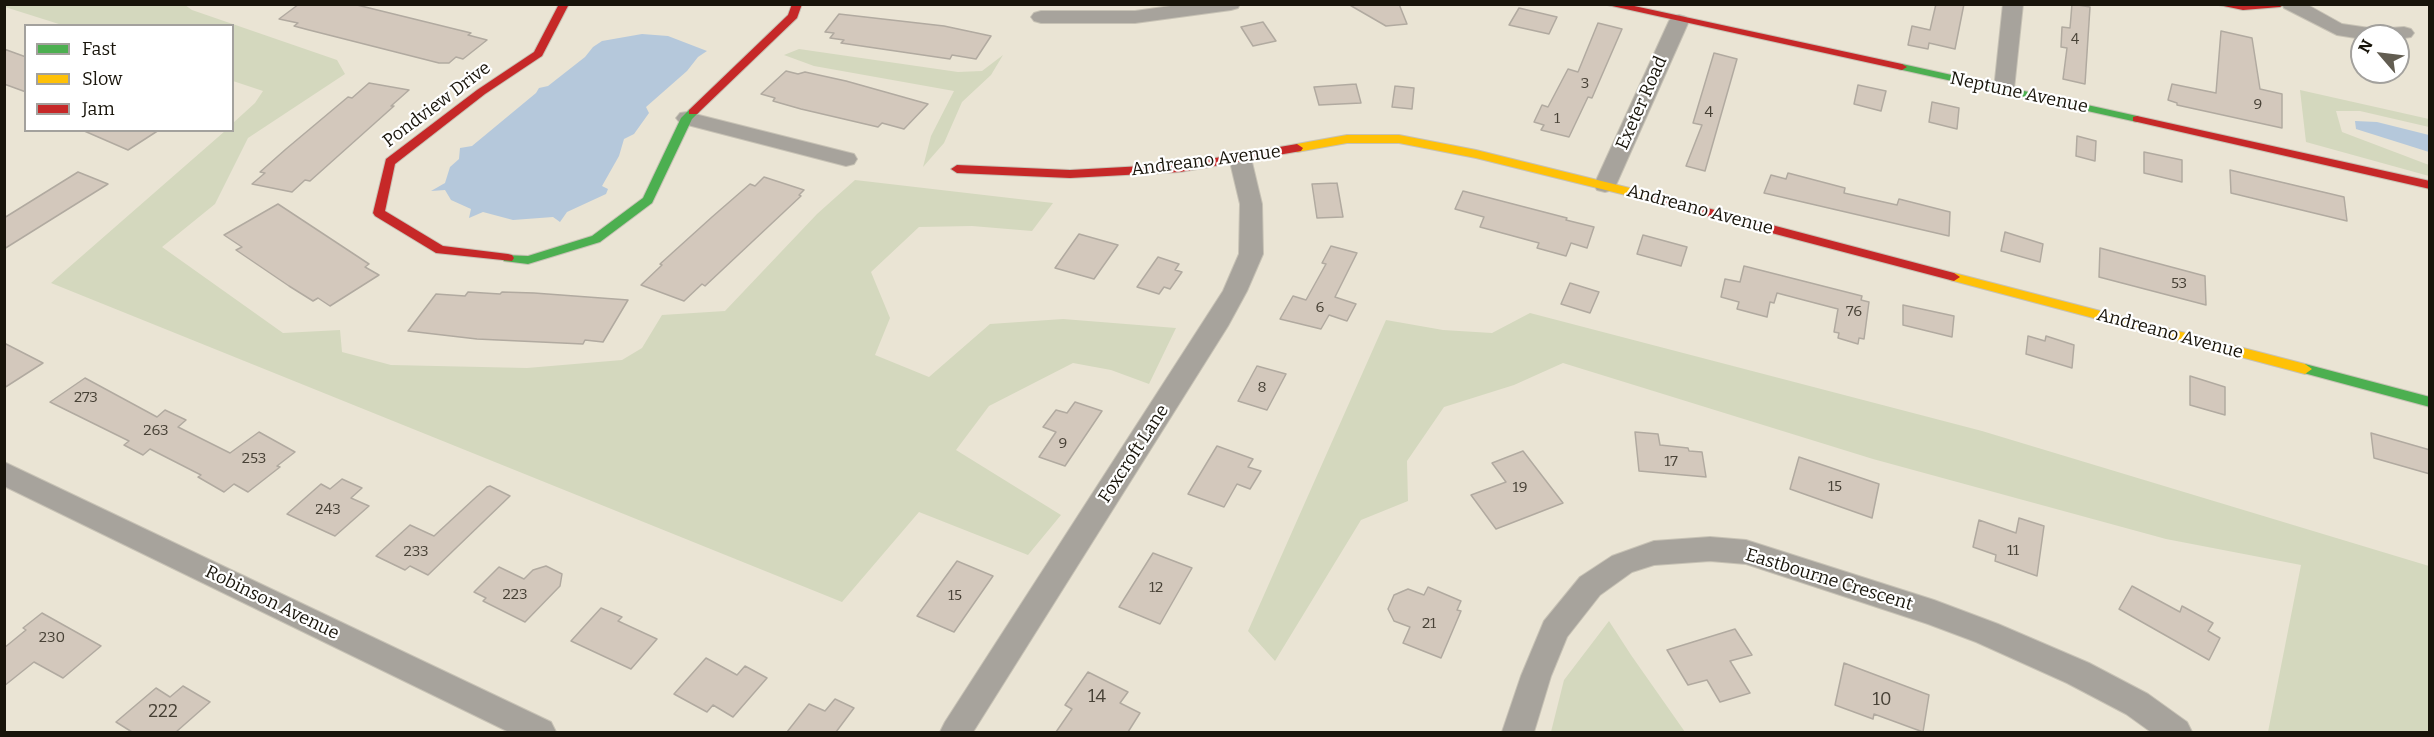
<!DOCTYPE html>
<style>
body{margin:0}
#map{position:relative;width:2434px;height:737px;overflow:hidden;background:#eae4d4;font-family:Bitter,serif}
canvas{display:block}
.frame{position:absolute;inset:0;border:6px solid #18140a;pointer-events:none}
.legend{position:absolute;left:24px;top:24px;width:210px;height:108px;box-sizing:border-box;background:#fff;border:2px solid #a3a19d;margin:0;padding:8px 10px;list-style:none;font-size:18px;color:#18140a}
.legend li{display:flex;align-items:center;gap:12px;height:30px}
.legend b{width:30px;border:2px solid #a3a19d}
.north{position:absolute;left:2350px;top:24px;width:60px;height:60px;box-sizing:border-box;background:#fff;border:2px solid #a3a19d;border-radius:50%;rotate:298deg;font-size:16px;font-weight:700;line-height:24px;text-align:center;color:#18140a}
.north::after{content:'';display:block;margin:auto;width:21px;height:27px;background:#625d51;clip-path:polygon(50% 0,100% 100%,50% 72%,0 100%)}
</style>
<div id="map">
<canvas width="2434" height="737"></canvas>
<div class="frame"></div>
<ul class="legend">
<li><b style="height:8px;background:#4caf50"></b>Fast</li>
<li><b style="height:8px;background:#ffc107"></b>Slow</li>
<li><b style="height:8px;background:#c62828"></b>Jam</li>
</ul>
<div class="north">N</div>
</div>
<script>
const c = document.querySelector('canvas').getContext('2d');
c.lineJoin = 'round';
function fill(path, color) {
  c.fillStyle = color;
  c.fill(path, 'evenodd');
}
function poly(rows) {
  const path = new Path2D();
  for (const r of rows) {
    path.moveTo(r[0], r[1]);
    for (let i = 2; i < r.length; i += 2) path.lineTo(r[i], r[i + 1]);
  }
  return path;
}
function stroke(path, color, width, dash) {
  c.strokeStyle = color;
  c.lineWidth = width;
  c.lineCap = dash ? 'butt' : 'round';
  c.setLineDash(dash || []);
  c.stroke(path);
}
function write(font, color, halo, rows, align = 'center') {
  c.font = font + ' Bitter,serif';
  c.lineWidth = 4.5;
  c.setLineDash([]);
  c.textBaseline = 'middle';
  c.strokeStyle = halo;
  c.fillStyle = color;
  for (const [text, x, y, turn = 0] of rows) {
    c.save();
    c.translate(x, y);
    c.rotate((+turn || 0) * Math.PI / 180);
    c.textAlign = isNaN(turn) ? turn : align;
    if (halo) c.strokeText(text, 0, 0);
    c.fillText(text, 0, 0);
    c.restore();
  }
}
fill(poly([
 [5,4,185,5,192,10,337,60,345,74,248,138,215,204,162,247,283,333,340,330,342,352,391,365,527,368,622,360,642,348,662,315,725,311,817,214,855,180,1053,203,1032,231,972,226,919,227,871,272,890,318,875,355,929,377,990,324,1063,319,1176,328,1149,384,1111,370,1073,363,989,406,956,450,1061,515,1028,555,919,512,842,602,51,283,225,131,232,130,233,123,255,103,263,91,233,81,232,26,62,25,5,7],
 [799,49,958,72,982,71,1003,55,991,75,962,102,944,143,923,167,931,136,954,91,814,66,784,55],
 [2300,90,2429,119,2429,127,2360,111,2336,111,2342,132,2429,165,2429,176,2306,142],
 [1530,313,1982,431,2429,566,2429,732,2268,732,2301,565,2166,539,1873,459,1563,363,1514,385,1444,407,1407,461,1408,501,1361,520,1275,661,1248,631,1386,320,1443,330,1492,333],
 [1609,621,1631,655,1685,732,1551,732,1564,680]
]), '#d4d8be');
fill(poly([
 [642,34,668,36,707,51,698,57,687,71,646,107,649,113,634,134,624,139,619,156,602,186,608,189,606,194,567,212,560,222,553,217,513,220,483,212,469,218,471,209,451,200,445,190,431,191,445,183,450,167,459,159,460,148,472,146,536,93,539,88,548,86,585,57,593,47,602,41],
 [2355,121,2377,122,2429,135,2429,152,2356,129]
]), '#b5c8db');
const building = poly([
 [299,4,353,4,471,33,468,35,487,40,463,59,456,57,449,63,439,63,309,30,294,26,298,23,279,19,299,4],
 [1348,4,1399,4,1407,24,1386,26,1348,4],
 [1936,4,1964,4,1955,49,1929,43,1928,49,1908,45,1912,26,1930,30,1936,4],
 [2072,4,2090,7,2085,84,2063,79,2067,48,2061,47,2062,27,2070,28,2072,4],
 [1519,8,1557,17,1549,34,1509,25,1519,8],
 [839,14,944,26,991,36,976,59,952,55,950,59,841,43,844,40,830,38,834,33,825,32,839,14],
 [1263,22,1276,41,1253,46,1241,27,1263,22],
 [1598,23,1622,29,1592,98,1588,97,1569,137,1541,130,1544,125,1534,122,1542,105,1548,107,1568,69,1578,72,1598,23],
 [2221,31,2252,38,2260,89,2282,94,2282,128,2177,105,2177,103,2168,100,2172,84,2216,93,2221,31],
 [4,49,26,57,26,92,4,84,4,49],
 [1714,53,1737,59,1705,171,1686,166,1702,125,1693,123,1714,53],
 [786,71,798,74,805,72,846,81,928,104,904,129,882,123,878,127,801,109,773,101,775,98,761,94,786,71],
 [369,83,409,90,391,106,394,106,310,181,305,180,292,192,252,184,265,173,260,172,286,149,348,97,352,98,369,83],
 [1356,84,1361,103,1319,105,1314,87,1356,84],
 [1858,85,1886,91,1881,111,1854,104,1858,85],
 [1395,86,1414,88,1412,109,1392,107,1395,86],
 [1932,102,1959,108,1957,129,1929,122,1932,102],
 [82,130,159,130,128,150,82,130],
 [2077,136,2096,141,2095,161,2076,156,2077,136],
 [2144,152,2182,160,2182,182,2144,173,2144,152],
 [2230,170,2344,197,2347,221,2231,193,2230,170],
 [78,172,108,184,4,249,4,218,78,172],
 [1788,173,1845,188,1844,193,1897,205,1899,199,1950,212,1949,236,1764,193,1771,175,1786,179,1788,173],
 [764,177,804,190,799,195,801,196,705,286,702,284,684,301,641,285,662,265,660,264,712,217,750,184,755,186,764,177],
 [1337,183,1343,217,1317,218,1312,184,1337,183],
 [1463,191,1567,218,1566,220,1594,227,1587,248,1571,243,1566,256,1537,248,1539,243,1480,227,1484,217,1455,209,1463,191],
 [278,204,369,264,365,267,379,275,330,306,318,298,313,301,289,286,236,250,242,247,224,235,278,204],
 [2005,232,2043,244,2040,262,2001,251,2005,232],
 [1079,234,1118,245,1094,279,1055,268,1079,234],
 [1643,235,1687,247,1681,266,1637,254,1643,235],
 [1331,246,1357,253,1335,297,1356,304,1347,321,1329,315,1321,329,1280,319,1293,296,1306,300,1326,264,1322,263,1331,246],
 [2100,248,2205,276,2206,305,2099,277,2100,248],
 [1158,257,1179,264,1175,270,1182,272,1170,289,1164,287,1159,294,1137,287,1158,257],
 [1744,266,1862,296,1861,300,1869,302,1864,339,1859,338,1858,344,1838,338,1839,333,1834,332,1838,309,1777,293,1774,303,1770,302,1767,317,1737,309,1739,302,1721,297,1725,279,1740,282,1744,266],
 [1570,283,1599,292,1590,313,1561,304,1570,283],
 [468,292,500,294,502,292,534,293,628,300,603,342,585,340,583,344,477,339,408,331,436,294,465,296,468,292],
 [1903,305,1954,316,1952,337,1903,325,1903,305],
 [2028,336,2045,341,2046,336,2074,345,2072,368,2026,354,2028,336],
 [4,343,43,363,4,388,4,343],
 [1257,366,1286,374,1267,410,1238,401,1257,366],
 [2190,376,2225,387,2225,415,2190,405,2190,376],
 [85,378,157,417,165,410,186,420,178,427,230,453,259,432,295,452,277,466,280,467,248,492,234,484,224,492,198,477,201,475,150,449,143,455,124,445,129,441,50,402,85,378],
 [1075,402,1102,411,1065,466,1039,457,1056,432,1043,427,1056,410,1067,413,1075,402],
 [1635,432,1658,434,1660,445,1688,448,1689,451,1702,452,1706,477,1639,471,1635,432],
 [2371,433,2430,450,2430,474,2374,458,2371,433],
 [1217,446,1253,459,1248,467,1261,471,1250,489,1237,484,1224,507,1188,494,1217,446],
 [1523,451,1563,503,1496,529,1471,495,1506,482,1492,463,1523,451],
 [1799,457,1879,484,1872,518,1790,489,1799,457],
 [342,479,362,488,351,498,369,506,335,536,287,514,321,484,330,489,342,479],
 [490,486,510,496,428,575,410,566,405,570,376,556,410,525,434,536,487,487,490,486],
 [2019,518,2044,526,2037,576,1995,561,1996,555,1973,547,1979,520,2016,533,2019,518],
 [1153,553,1192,568,1160,624,1119,607,1153,553],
 [957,561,993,576,954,632,917,616,957,561],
 [546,566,562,574,560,586,525,622,483,601,486,598,474,592,499,567,524,579,533,570,546,566],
 [2132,586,2180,612,2182,606,2213,623,2208,631,2220,638,2209,660,2119,609,2132,586],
 [1428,587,1461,601,1457,610,1461,611,1441,658,1403,643,1410,627,1394,621,1388,609,1394,595,1408,589,1424,595,1428,587],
 [601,608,622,617,618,621,657,639,631,669,571,641,601,608],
 [42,613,101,646,63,678,34,662,4,686,4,648,26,630,23,628,42,613],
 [1735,629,1752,655,1730,661,1750,693,1720,702,1707,680,1688,685,1667,650,1735,629],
 [706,658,737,675,745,666,767,678,733,717,713,705,707,712,674,694,706,658],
 [1844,663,1929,695,1923,732,1874,714,1873,719,1835,705,1844,663],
 [1088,672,1128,692,1120,703,1140,713,1128,732,1056,732,1072,709,1065,705,1088,672],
 [183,686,210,702,176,732,132,732,116,722,156,688,170,697,183,686],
 [835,699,854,708,836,732,787,732,809,704,825,711,835,699]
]);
fill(building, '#d3c8bc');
stroke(building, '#b1aaa0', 1.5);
const street = poly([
 [1185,4,1240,4,1238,8,1231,10,1135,23,1041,23,1034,21,1031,17,1034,13,1041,11,1135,11,1185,4],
 [2003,4,2023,4,2014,89,2011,93,2004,95,1997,93,1994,89,2003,4],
 [2282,4,2306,4,2342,24,2376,29,2404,27,2411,29,2414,33,2411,37,2398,39,2398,36,2362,36,2362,39,2337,35,2284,8,2282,4],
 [1679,15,1686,17,1689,21,1616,185,1613,190,1605,192,1597,190,1594,185,1669,21,1672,17,1679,15],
 [687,112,854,154,857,159,854,164,846,166,680,123,676,118,680,113,687,112],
 [1240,151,1248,153,1251,158,1262,204,1263,254,1247,291,1228,326,973,732,940,732,945,722,1223,291,1239,254,1240,204,1229,158,1232,153,1240,151],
 [4,462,551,722,556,732,509,732,4,486,4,462],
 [1710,537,1746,540,1934,600,1998,624,2089,663,2148,694,2187,722,2192,732,2151,732,2126,714,2067,683,1976,642,1928,624,1746,564,1710,561,1654,565,1632,572,1600,595,1567,637,1551,676,1534,732,1502,732,1521,676,1544,621,1580,577,1612,556,1654,541,1710,537]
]);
const fast = poly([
 [1902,64,2137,116,2143,119,2137,122,1898,69,1898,65,1902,64],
 [693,109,699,112,692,119,652,203,600,242,528,264,504,261,502,258,504,255,528,256,592,236,643,198,681,118,689,110,693,109],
 [2305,364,2430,397,2430,407,2300,372,2298,369,2300,366,2305,364]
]);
const slow = poly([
 [1347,135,1399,135,1476,150,1654,194,1660,198,1654,202,1476,158,1399,143,1347,143,1297,152,1291,148,1297,144,1347,135],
 [1954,273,2305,364,2312,369,2305,374,1950,280,1948,277,1954,273]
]);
const jam = poly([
 [559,4,569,4,542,56,485,94,395,164,385,211,443,246,508,254,512,255,514,258,512,261,436,253,375,216,373,213,386,159,477,90,534,52,559,4],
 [792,4,802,4,797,18,697,114,689,114,689,110,788,15,792,4],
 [1603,4,1625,4,1902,64,1907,67,1902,70,1603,4],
 [2214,4,2285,4,2280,7,2243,10,2214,4],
 [2137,116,2430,181,2430,189,2133,121,2133,117,2137,116],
 [1297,144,1303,148,1301,151,1180,172,1070,178,957,173,951,169,957,165,1070,170,1180,164,1297,144],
 [1654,194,1954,273,1960,277,1954,281,1650,201,1648,198,1650,195,1654,194]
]);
stroke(street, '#c7c2b5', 2);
stroke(fast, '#c7c2b5', 2);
stroke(slow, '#c7c2b5', 2);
stroke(jam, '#c7c2b5', 2);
fill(street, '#a7a39c');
fill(fast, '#4caf50');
fill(slow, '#ffc107');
fill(jam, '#c62828');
write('14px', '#474136', null, [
 ["4",2075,40]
]);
write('15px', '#474136', null, [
 ["3",1585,84],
 ["9",2258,105],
 ["4",1709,113],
 ["1",1557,119],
 ["53",2179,284],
 ["6",1320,308],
 ["76",1854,312],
 ["8",1262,388],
 ["273",86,398],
 ["263",156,431],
 ["9",1063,444],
 ["253",254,459],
 ["17",1671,462],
 ["15",1835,487],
 ["19",1520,488],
 ["243",328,510],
 ["11",2013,551],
 ["233",416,552],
 ["12",1156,588],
 ["223",515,595],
 ["15",955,596],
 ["21",1429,624],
 ["230",52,638]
]);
write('18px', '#18140a', '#fff', [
 ["Neptune Avenue",2019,93,12],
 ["Exeter Road",1642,103,-66],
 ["Pondview Drive",437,105,-37],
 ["Andreano Avenue",1206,161,-7],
 ["Andreano Avenue",1700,210,15],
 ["Andreano Avenue",2170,334,15],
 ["Foxcroft Lane",1134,454,-57],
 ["Eastbourne Crescent",1829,580,17],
 ["Robinson Avenue",272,603,26]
]);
write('18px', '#474136', null, [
 ["14",1097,697],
 ["10",1882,700],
 ["222",163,712]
]);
</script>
